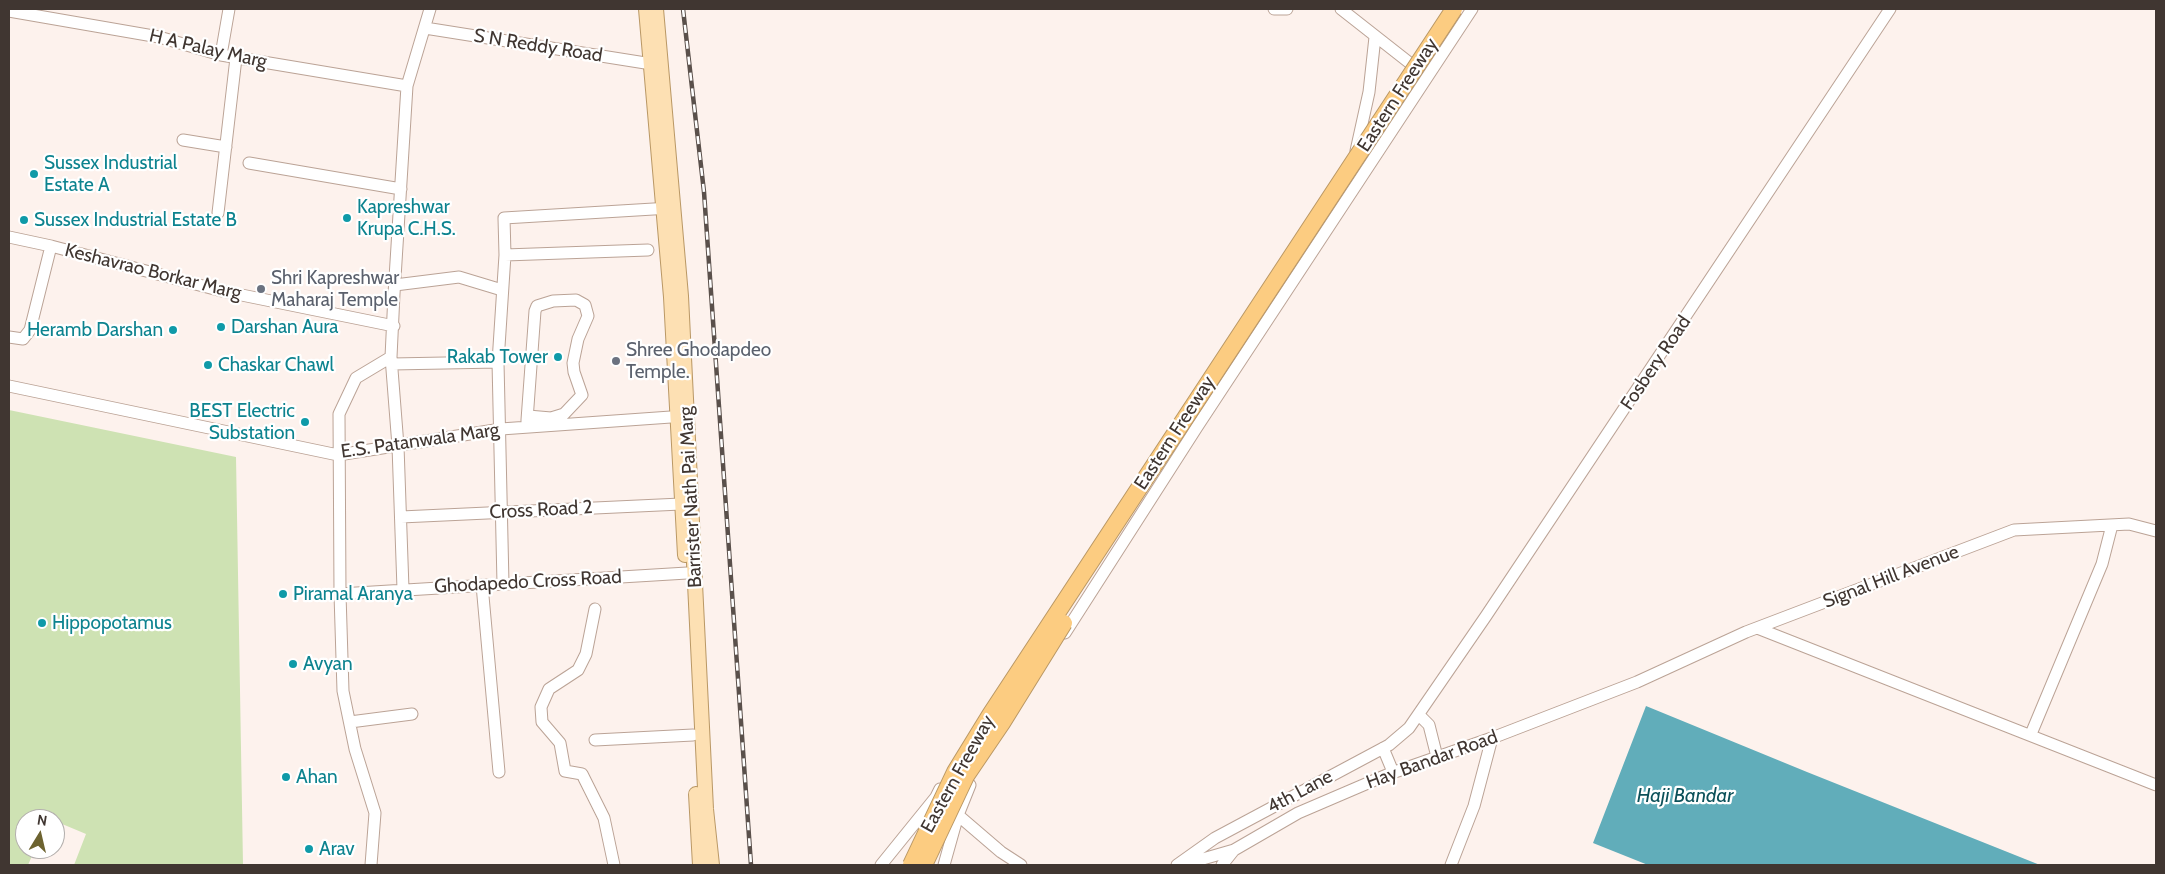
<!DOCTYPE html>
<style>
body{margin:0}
#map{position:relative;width:2165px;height:874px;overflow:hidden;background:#fdf2ed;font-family:Cabin,sans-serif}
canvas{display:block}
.frame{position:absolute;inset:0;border:10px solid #403631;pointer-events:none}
.north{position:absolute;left:15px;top:809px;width:50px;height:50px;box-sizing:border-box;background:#fff;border:1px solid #b3afad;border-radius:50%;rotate:9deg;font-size:14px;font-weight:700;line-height:20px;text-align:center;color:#403631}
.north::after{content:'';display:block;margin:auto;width:18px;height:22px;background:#6d6330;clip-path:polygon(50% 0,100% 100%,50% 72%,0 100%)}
</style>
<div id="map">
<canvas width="2165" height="874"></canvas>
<div class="frame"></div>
<div class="north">N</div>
</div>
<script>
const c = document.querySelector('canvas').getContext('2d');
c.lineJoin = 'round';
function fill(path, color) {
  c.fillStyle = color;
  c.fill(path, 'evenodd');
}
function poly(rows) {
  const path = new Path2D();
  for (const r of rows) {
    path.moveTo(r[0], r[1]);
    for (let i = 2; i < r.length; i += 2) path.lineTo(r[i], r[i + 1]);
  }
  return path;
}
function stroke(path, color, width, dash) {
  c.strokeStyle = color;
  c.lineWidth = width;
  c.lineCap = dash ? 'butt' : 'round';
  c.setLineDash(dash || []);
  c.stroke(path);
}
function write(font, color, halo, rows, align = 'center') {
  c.font = font + ' Cabin,sans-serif';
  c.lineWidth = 4.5;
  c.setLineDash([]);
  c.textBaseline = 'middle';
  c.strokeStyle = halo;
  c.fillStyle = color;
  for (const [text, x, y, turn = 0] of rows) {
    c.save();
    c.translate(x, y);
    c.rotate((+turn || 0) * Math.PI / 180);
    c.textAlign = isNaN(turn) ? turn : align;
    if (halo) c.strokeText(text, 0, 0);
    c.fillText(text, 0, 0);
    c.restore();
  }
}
fill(poly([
 [9,410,236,457,243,865,74,865,86,834,55,821,55,819,48,818,25,819,25,849,35,849,28,865,9,865]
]), '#cee2b3');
fill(poly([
 [1646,706,1807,772,2040,865,1648,865,1593,843]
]), '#61adba');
const minor = poly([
 [10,9,9,11,159,37,221,55,407,86],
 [1274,9,1287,9],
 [1341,9,1411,64],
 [425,28,658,65],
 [221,55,229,9],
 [183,140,226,147],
 [1356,151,1369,92,1375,37],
 [249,163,401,189],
 [218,213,236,58],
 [9,237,51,246],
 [505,255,648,250],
 [395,285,459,277,502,290],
 [9,337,23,339,30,330,51,246,222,291,394,326],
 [392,364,498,362],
 [9,386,338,455,501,429,685,416],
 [527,427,527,420,535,311,537,306,553,301,576,300,585,305,588,316,578,339,573,363,574,372,582,395,564,414,551,418,528,416],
 [401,517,681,504],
 [503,584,498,362,505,255,504,218,670,208],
 [482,585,499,772],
 [403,589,398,446,391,357,394,294,407,86,430,9],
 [340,594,687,573],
 [595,609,586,654,578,670,549,689,541,707,542,722,560,743,565,771,582,774,604,818,614,865],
 [1757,628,2156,785],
 [1065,633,1197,427,1472,9],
 [1419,715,1429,725,1437,757],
 [350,722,412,714],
 [2031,734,2102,564,2112,525],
 [595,740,693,735],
 [1383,748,1393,772],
 [952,810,1001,852,1021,865],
 [371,865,375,813,355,749,343,691,340,594,339,414,356,378,391,357],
 [881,865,936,797,940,789],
 [944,865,958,815,970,785],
 [1177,865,1215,838,1389,745,1409,728,1486,616,1890,9],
 [1182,865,1234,850,1298,813,1389,774,1492,738,1637,682,1746,632,2014,530,2129,524,2156,531],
 [1222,865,1234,850],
 [1451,865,1474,806,1492,738]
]);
const major = poly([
 [646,9,671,297,685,555],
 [656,9,681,296,706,809,712,865],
 [696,794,700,865]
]);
stroke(minor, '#bba396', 13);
stroke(major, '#ba9865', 16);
stroke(minor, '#fff', 11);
stroke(major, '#fde0b3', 14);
const rail = poly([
 [683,9,704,192,751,865]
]);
stroke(rail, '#5a504b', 4.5);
stroke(rail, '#fff', 2.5, [8]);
const highwayBridge = poly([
 [911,865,955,772,990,715,1454,9],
 [924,865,966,776,1002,723,1064,623]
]);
stroke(highwayBridge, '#ba9865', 18, []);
stroke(highwayBridge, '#fccc81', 16);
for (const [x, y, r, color] of [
 [34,174,5,"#0f9aa8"],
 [347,218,5,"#0f9aa8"],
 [24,220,5,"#0f9aa8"],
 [261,289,5,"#6b7280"],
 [221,327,5,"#0f9aa8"],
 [173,330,5,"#0f9aa8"],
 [558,357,5,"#0f9aa8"],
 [616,361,5,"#6b7280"],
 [208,365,5,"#0f9aa8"],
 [305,422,5,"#0f9aa8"],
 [283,594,5,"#0f9aa8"],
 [42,623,5,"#0f9aa8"],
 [293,664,5,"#0f9aa8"],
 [286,777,5,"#0f9aa8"],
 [309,849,5,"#0f9aa8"]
]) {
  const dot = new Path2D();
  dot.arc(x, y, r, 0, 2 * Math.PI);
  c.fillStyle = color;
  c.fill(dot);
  stroke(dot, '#fff', 2);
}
write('19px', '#403631', '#fff', [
 ["S N Reddy Road",538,46,9],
 ["H A Palay Marg",208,49,13],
 ["Eastern Freeway",1398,95,-57],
 ["Keshavrao Borkar Marg",153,272,14],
 ["Fosbery Road",1656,363,-56],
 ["Eastern Freeway",1175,433,-57],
 ["E.S. Patanwala Marg",420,441,-8],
 ["Barrister Nath Pai Marg",691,497,-93],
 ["Cross Road 2",541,510,-3],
 ["Signal Hill Avenue",1891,577,-21],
 ["Ghodapedo Cross Road",528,582,-3],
 ["Hay Bandar Road",1432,760,-20],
 ["Eastern Freeway",958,774,-61],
 ["4th Lane",1300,792,-28]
]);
write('19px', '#0d838f', '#fff', [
 ["Sussex Industrial",44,163],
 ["Estate A",44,185],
 ["Kapreshwar",357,207],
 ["Krupa C.H.S.",357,229],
 ["Sussex Industrial Estate B",34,220],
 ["Darshan Aura",231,327],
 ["Heramb Darshan",163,330,"right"],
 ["Rakab Tower",548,357,"right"],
 ["Chaskar Chawl",218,365],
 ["BEST Electric",295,411,"right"],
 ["Substation",295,433,"right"],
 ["Piramal Aranya",293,594],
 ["Hippopotamus",52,623],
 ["Avyan",303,664],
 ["Ahan",296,777],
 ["Arav",319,849]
], 'left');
write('19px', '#5b616d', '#fff', [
 ["Shri Kapreshwar",271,278],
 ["Maharaj Temple",271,300],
 ["Shree Ghodapdeo",626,350],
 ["Temple.",626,372]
], 'left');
write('italic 20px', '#0c515a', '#fff', [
 ["Haji Bandar",1685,796]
]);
</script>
